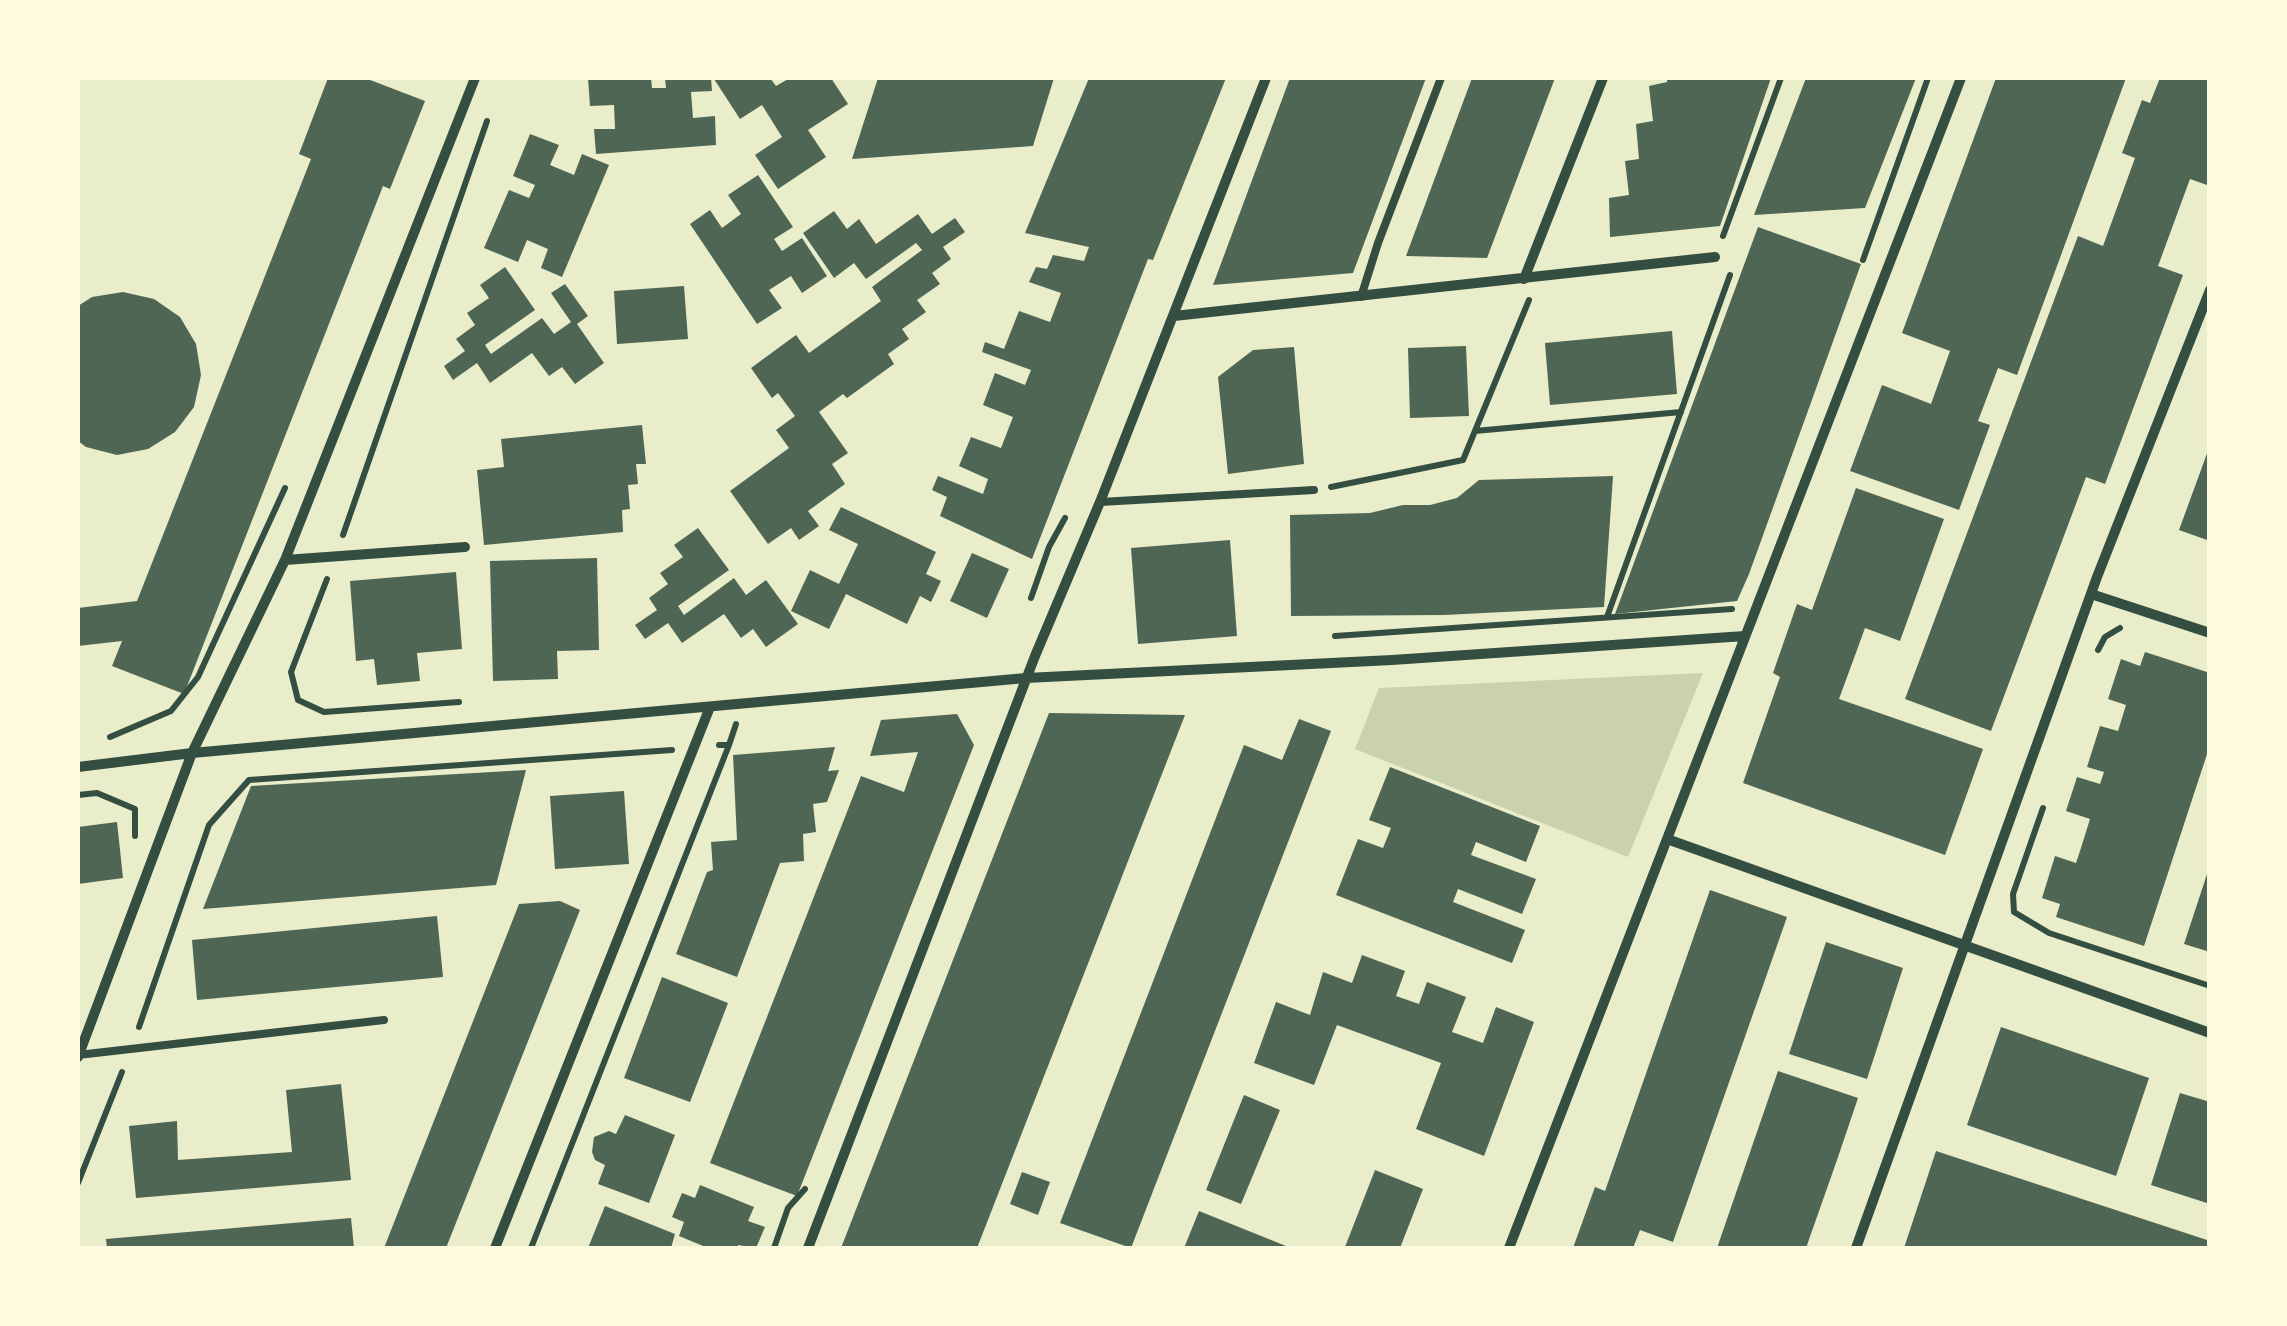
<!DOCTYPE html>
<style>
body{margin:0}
#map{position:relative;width:2287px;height:1326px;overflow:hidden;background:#e9edc9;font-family:"Alegreya Sans",sans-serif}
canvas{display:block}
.frame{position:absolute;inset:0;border:80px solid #fefae0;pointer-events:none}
</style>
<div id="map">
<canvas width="2287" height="1326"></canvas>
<div class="frame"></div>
</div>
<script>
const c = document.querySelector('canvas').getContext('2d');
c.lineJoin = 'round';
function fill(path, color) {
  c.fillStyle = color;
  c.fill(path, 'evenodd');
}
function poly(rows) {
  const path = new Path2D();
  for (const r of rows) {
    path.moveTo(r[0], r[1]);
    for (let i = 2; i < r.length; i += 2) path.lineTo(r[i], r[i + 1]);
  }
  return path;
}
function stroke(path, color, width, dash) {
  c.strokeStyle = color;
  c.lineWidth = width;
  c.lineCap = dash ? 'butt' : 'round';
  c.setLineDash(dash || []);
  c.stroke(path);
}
fill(poly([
 [1703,673,1628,857,1355,749,1379,688]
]), '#cad2ad');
fill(poly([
 [328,78,365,78,425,101,390,189,383,186,184,694,112,666,122,641,78,646,78,608,137,601,311,159,299,154],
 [588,78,651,78,652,88,666,88,665,78,711,78,712,91,691,92,693,118,715,116,716,145,596,154,594,129,615,129,614,105,590,106],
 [716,78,770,78,776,86,790,78,831,78,848,104,808,130,826,157,778,189,755,155,782,137,762,105,740,119,714,79],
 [878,78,1054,78,1033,146,852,159],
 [1089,78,1226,78,1153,260,1148,259,1032,559,940,516,947,497,932,490,938,476,983,494,988,479,959,466,971,437,1001,448,1013,417,983,405,995,373,1025,385,1031,370,982,352,985,342,1004,349,1019,311,1050,322,1061,293,1029,282,1036,267,1047,269,1053,255,1084,261,1089,247,1025,233],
 [1290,78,1426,78,1353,273,1213,285],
 [1472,78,1555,78,1487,258,1406,256],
 [1667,78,1771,78,1720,226,1610,237,1609,198,1629,195,1625,161,1639,159,1636,124,1653,121,1649,86,1667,82],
 [1806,78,1916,78,1865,208,1754,215],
 [1996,78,2126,78,2017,375,1998,368,1978,421,1990,425,1959,510,1850,471,1882,385,1931,404,1950,351,1902,333],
 [2160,78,2210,78,2210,186,2190,179,2158,266,2183,275,2105,484,2086,477,1991,731,1905,699,2078,236,2103,246,2135,158,2122,153,2142,100,2150,103],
 [530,134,559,145,550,165,574,175,582,154,609,165,562,277,541,268,548,249,527,240,518,262,484,248,509,190,529,198,535,185,513,176],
 [758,175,793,227,774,239,782,251,802,238,827,276,802,293,791,276,769,290,782,308,757,324,690,224,710,210,722,228,741,214,728,195],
 [834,211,847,229,859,219,876,244,918,214,932,234,955,218,965,232,943,247,951,259,932,273,940,284,917,300,926,312,902,329,909,339,888,354,894,364,847,398,843,394,819,412,848,453,832,464,845,484,808,511,819,526,799,540,791,528,768,544,730,491,789,448,776,430,795,416,778,393,772,398,751,368,796,335,809,353,881,301,872,287,922,250,916,243,866,279,854,263,834,278,803,233],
 [1758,227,1861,264,1749,574,1737,601,1615,614],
 [505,267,535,310,485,345,491,354,542,318,554,334,571,322,551,293,565,284,588,316,577,324,604,363,575,384,562,367,549,376,532,353,490,383,477,363,453,380,444,366,465,351,456,339,475,325,467,313,489,298,480,285],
 [684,286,688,339,617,344,614,291],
 [123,292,154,299,180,317,196,344,201,375,194,407,175,432,148,449,117,455,86,447,78,441,78,306,92,297],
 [1672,331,1677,394,1550,405,1545,343],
 [1466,346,1469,416,1410,418,1408,348],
 [1294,347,1304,464,1228,474,1218,377,1253,350],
 [642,425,646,464,636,464,638,484,628,485,630,509,622,510,623,532,484,545,477,470,504,467,501,439],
 [2209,448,2210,448,2210,541,2179,530],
 [1613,476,1604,607,1444,615,1291,616,1290,515,1370,513,1403,505,1430,505,1457,498,1479,480],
 [1856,488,1944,519,1900,641,1865,628,1839,699,1983,749,1945,855,1743,783,1780,677,1773,673,1797,604,1812,610],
 [841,507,936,552,926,574,941,581,931,602,920,596,907,624,846,594,829,629,791,611,810,570,839,584,858,544,829,530],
 [698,528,729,570,678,606,684,615,734,578,746,595,766,580,798,624,766,647,753,629,741,638,724,614,682,643,668,623,645,639,635,625,657,610,649,598,668,584,660,573,683,557,674,545],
 [1230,540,1237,636,1138,644,1131,548],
 [972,553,1009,569,987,618,950,601],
 [597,558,599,650,557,651,558,679,493,681,490,561],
 [456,572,462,649,417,653,420,681,377,685,374,659,356,661,350,581],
 [2145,652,2210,673,2210,745,2144,946,2056,917,2060,904,2042,898,2055,856,2076,863,2080,851,2090,819,2066,811,2077,777,2100,784,2104,772,2087,767,2100,726,2118,731,2126,705,2108,699,2121,659,2140,666],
 [1049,713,1185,715,977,1248,841,1248],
 [957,714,974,745,797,1196,710,1163,861,776,904,792,918,752,870,756,881,720],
 [1299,719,1331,731,1131,1248,1060,1223,1244,745,1282,760],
 [835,747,828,771,839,770,827,802,813,804,816,832,803,834,804,861,780,863,737,977,676,954,707,872,713,870,711,842,737,840,733,755],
 [1390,767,1540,826,1526,862,1476,842,1471,855,1536,879,1522,914,1458,889,1453,902,1525,930,1512,963,1336,895,1358,839,1383,848,1391,828,1369,820],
 [526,770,496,885,203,909,251,786],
 [624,791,629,864,555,869,550,796],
 [117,822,123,878,78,884,78,827],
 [2209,868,2210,868,2210,952,2184,944],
 [1710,890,1787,917,1673,1242,1640,1230,1633,1248,1573,1248,1595,1187,1605,1191],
 [560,901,580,910,446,1248,384,1248,519,904],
 [437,916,443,977,197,1000,192,940],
 [1826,942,1903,968,1867,1079,1789,1054],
 [1362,955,1405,971,1396,996,1419,1004,1427,982,1466,997,1452,1032,1483,1043,1496,1007,1534,1022,1484,1156,1416,1129,1441,1063,1337,1025,1314,1085,1254,1063,1276,1002,1310,1015,1323,972,1352,983],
 [662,977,728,1003,690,1102,624,1078],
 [2001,1027,2149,1078,2116,1176,1967,1125],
 [1778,1071,1858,1098,1837,1160,1806,1248,1717,1248],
 [341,1084,351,1180,136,1198,129,1126,177,1121,178,1160,292,1152,286,1090],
 [2180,1093,2210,1102,2210,1204,2151,1185],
 [1244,1095,1280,1110,1241,1204,1206,1190],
 [625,1115,675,1135,649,1203,598,1184,605,1165,595,1160,592,1152,594,1137,609,1131,616,1134],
 [1936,1151,2210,1241,2210,1248,1904,1248],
 [1375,1170,1423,1189,1400,1248,1350,1248,1345,1247],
 [1022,1172,1050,1182,1038,1215,1010,1204],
 [700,1185,754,1207,748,1221,765,1227,756,1248,738,1245,737,1248,708,1248,679,1236,684,1222,672,1217,682,1193,695,1198],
 [605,1206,675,1234,671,1248,588,1248],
 [1199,1211,1291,1248,1184,1248],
 [351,1218,354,1248,107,1248,106,1239]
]), '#4f6655');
stroke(poly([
 [1723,236,1781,78],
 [1863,260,1928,78],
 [1475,431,1681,412],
 [1331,487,1463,460,1529,300],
 [343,535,487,121],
 [327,579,291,672,298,700,324,712,459,702],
 [1031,598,1049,547,1065,518],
 [1607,617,1730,275],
 [1335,636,1732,609],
 [2098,650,2105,637,2120,628],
 [110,737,171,711,198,677,285,488],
 [719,745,729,745,736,724],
 [78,795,97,793,135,809,135,836],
 [2043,808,2013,894,2014,912,2049,933,2210,986],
 [139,1027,209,825,249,780,672,750],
 [78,1183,122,1072],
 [531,1248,729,745],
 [774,1248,788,1208,805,1189]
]), '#344e41', 6);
stroke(poly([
 [1361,297,1378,243,1441,78],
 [1100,502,1314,490],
 [78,1055,384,1020]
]), '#344e41', 8);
stroke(poly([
 [1524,279,1603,78],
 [1174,316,1715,257],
 [285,560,465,547],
 [2091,594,2210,633],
 [78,767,192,753,1026,678,1392,660,1745,636],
 [1667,839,2210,1033],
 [78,1057,192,753,285,560,475,78],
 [495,1248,710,707],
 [808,1248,1035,656,1100,502,1266,78],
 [1509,1248,1961,78],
 [1856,1248,2097,577,2210,290]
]), '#344e41', 10);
</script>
